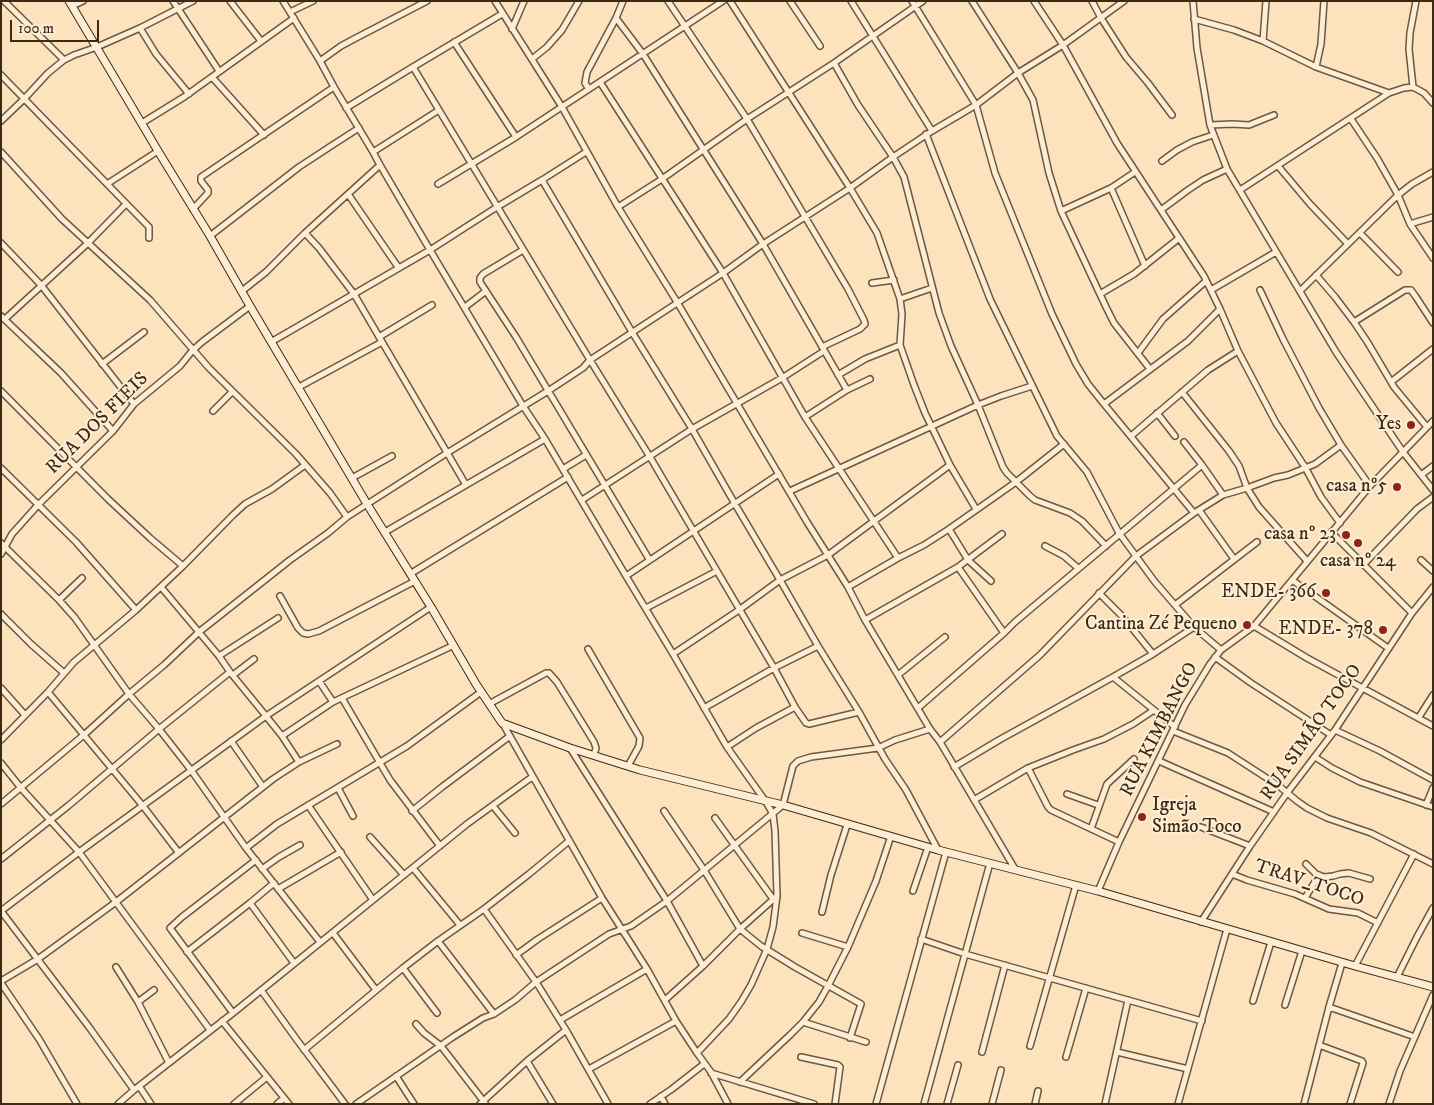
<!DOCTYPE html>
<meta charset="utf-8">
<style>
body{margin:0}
#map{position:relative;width:1434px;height:1105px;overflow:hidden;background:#fce3be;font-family:"IM FELL DW Pica",serif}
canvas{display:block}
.frame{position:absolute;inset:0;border:2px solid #3b2a14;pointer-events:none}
.scale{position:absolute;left:10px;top:20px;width:89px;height:22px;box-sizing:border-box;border:2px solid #3b2a14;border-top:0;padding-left:6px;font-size:15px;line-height:18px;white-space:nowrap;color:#3b2a14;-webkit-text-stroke:4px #fdedd5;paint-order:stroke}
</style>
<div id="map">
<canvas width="1434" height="1105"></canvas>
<div class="frame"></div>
<div class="scale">100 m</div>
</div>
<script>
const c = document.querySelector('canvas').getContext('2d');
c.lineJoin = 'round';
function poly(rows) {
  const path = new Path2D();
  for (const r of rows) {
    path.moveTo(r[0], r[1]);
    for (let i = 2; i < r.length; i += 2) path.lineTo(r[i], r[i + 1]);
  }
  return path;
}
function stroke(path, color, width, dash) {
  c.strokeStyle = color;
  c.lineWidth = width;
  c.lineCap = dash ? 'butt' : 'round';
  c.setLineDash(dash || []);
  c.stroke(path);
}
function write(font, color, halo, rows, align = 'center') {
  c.font = font + ' "IM FELL DW Pica",serif';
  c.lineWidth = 4;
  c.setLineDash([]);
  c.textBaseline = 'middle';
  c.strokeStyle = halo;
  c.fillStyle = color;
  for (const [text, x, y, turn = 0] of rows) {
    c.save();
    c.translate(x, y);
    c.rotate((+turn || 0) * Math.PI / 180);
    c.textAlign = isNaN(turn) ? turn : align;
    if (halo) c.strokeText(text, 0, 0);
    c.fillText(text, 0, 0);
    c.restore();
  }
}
const street = poly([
 [4,1,64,60],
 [173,1,219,71],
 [230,1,261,41],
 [283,1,320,61,334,87,373,152,380,165,430,250,523,406,545,439,626,576,673,654,727,747,766,802,773,814,775,831,777,896,773,927,767,949,751,985,741,1002,729,1019,697,1053],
 [495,1,562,107,618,207,677,302,807,522,848,587,865,620,930,729,940,742,1015,869],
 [668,1,747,119,848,289,864,320,865,324,860,329,822,347],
 [730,1,850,188,877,233,900,299,902,314,900,345,914,385,925,413,950,465,976,509],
 [790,1,820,46],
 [851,1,932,131],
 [912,1,976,105,995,173,1052,314,1076,364,1088,384,1104,404,1194,513],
 [972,1,1018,73,1033,100,1049,173,1061,211,1106,307,1114,323,1150,369],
 [1034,1,1063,45,1117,143,1204,276,1220,309,1238,351,1276,423,1305,467,1321,497,1340,523],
 [1092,1,1101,18,1126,57,1148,83,1172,115],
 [1193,1,1197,48,1210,125,1227,169,1336,352,1403,452,1433,490],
 [1266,1,1263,41,1316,67,1389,93],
 [72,6,83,1],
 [290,12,313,1],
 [616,18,643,54,763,244,847,390],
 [1194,19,1234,30,1263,41],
 [140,28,156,54,189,94],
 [512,29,524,1],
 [454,42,516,137],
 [532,59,547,47,562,30,579,1],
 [320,61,341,46,354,39,427,1],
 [834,63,858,105,893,157,904,177,939,313,951,346,978,405,1003,467,1007,473,1030,496,1035,500,1070,513,1082,521,1106,546],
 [413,67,590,360,650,457,774,668,795,707,806,723,809,724,859,712],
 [1316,67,1321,44,1324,1],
 [1,75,149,227,149,238],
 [212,77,264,135],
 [600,82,723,273,805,417,898,558],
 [1413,87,1409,49,1410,33,1416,1],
 [589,89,585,83,587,72,616,18,623,1],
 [346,108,413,67,502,14],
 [1351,119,1377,158,1398,195,1410,224,1433,258],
 [1,121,24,99,48,73,64,60,74,55,97,47,140,28,193,1],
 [142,123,184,97,294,18],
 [1210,125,1232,124,1249,125,1274,115],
 [926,134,990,299,1057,436,1087,472,1119,533,1155,582,1194,627,1221,650],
 [1,152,62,219,150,300,209,368,296,454,330,493,347,517],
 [373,152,439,110],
 [1162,161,1177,150,1192,142,1213,135],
 [1278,166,1310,204,1348,244],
 [542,180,632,332,692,429,735,504,780,580,818,646,859,712,885,759,906,790,938,850],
 [107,184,158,151],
 [438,184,516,137,723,1],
 [1111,188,1145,266],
 [1240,190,1389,93,1404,88,1413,87,1424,93,1433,103],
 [348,194,398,267],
 [618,207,662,179,747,119,834,63,923,1],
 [193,209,208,193,208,190,201,181,201,177,334,87],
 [1161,210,1188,190,1203,180,1227,169],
 [1061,211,1111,188,1135,172],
 [1410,224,1433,217],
 [305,233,319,248,354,294,466,485],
 [1360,233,1398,272],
 [210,236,299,167,331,146,359,128],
 [1,243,41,285,134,404],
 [523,250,483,274,480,278,480,282,516,337,649,559],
 [1316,275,1335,297,1354,322,1368,343,1394,387,1427,427],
 [872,283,894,280],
 [1211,290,1276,252],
 [1260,290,1283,339,1319,408,1341,445,1370,486],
 [242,291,266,272,305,233,380,165],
 [1300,291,1398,195,1412,184,1433,172],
 [1100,294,1134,274,1178,239],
 [900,299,932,288],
 [465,307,486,291],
 [1,316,61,373,113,431],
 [5,319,88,243,126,204],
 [1354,322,1405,290,1411,290,1416,297,1433,323],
 [379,337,432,305],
 [271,342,430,250,497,207,542,180,586,152],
 [1138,353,1163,319,1206,281],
 [102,364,144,332],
 [838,375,865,359,900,345],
 [1391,382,1433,349],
 [299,387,382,342],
 [1,391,108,499,150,538,183,566],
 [1182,392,1229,451,1239,466,1247,488,1259,507,1307,561],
 [1104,404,1188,341,1220,309],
 [213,411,232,392],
 [1157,413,1175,436],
 [805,417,847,390,870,379],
 [1131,436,1208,370,1238,351],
 [1184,442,1202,465,1223,495],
 [1,468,76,542,136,610],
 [563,469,586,455],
 [1421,475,1433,466],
 [352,478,392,456],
 [790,491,978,405,1001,396,1032,386],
 [582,500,692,429,782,378,824,351],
 [1199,510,1234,559],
 [949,529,968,560,991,581],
 [385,532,545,439],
 [1331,532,1412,613],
 [1,543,59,600,75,618,129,694,159,729,191,770,246,848,320,942],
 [1045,546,1064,556,1078,568],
 [1,554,12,534,38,505,113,431,134,404,180,366,192,351,202,342,250,306],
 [1421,560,1433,571],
 [1364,564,1417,509,1433,497],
 [958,567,1004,633],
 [410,574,568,477],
 [626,576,779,474],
 [1292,580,1388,648],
 [161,587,219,656,230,672,266,716,282,736,299,762],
 [848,587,898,558,924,545,949,529,1016,482,1064,444],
 [1099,593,1123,617,1153,654],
 [280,596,298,628,303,633,308,634,319,631,415,581],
 [59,600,82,578],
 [1175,605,1257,542],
 [646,608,717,571],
 [1,614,31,644,64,673],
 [865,620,958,567,1002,534],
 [1254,626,1307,658,1433,726],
 [588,649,640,738,639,746,628,766],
 [673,654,739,610,780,580,828,555,950,465],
 [219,656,278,618],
 [1215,657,1251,683,1331,735],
 [233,675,254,659],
 [898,675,945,637],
 [1113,677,1175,727],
 [319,681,333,702],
 [1,688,25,715],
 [48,692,143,806,179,853],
 [342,698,390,780,440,846],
 [489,704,546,673,549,673,557,682,594,742,596,748,594,755],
 [704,708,774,668,818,646],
 [918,708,1004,633,1015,622,1202,465],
 [1419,717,1433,695],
 [503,724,602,898,647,969,676,1021,697,1053,711,1072,728,1104],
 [1335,730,1380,751,1433,780],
 [1173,731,1228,753,1279,786,1297,801,1307,808,1327,818,1371,833,1433,864],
 [282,736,333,702,452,646],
 [1,740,48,692,74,662,136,610,183,566,233,515,245,504,272,489,305,465],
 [231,741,263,787],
 [940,742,1040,655,1136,556,1194,513,1223,495,1247,488,1274,478,1288,475,1315,464,1341,445],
 [727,747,756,728,795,707],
 [570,748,667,901,703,966],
 [1315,757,1332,768,1360,782,1433,807],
 [1159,761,1274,812],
 [1,763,21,788,79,852,210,1030],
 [954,767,999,740,1113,677,1153,654,1194,627],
 [1028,768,1048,807,1051,810,1119,842],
 [338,788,353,816],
 [1067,794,1098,805],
 [974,800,1028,768,1073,750,1104,739,1133,724,1154,710],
 [1,804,85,734,129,694,164,665,199,632,290,560,328,533,347,517,447,453,548,391,583,368,590,360,723,273,763,244,850,188,893,157,932,131,976,105,1018,73,1063,45,1124,1],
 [308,805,373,900],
 [1426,805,1433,788],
 [493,806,515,833],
 [412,811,442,787,510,736],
 [664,811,704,870,740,929,761,946,795,967,861,1004,850,1038],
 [715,818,773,899],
 [1201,827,1250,846],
 [1091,829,1107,784,1134,759],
 [370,837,404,875],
 [246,848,277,824,407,746,481,692],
 [1,859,68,806,159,729,230,672],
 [1306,864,1316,874,1324,877,1333,876,1340,874,1349,873,1370,879],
 [413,868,460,925],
 [262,869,279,857,300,845],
 [1232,874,1247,880,1295,894,1329,909,1358,913,1378,923],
 [278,889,341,852],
 [913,891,928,847],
 [1098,891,1119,842,1185,705,1210,664,1221,650,1254,626,1370,486,1433,421],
 [1305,898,1319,875],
 [250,903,294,963],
 [484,909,536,982,566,1030,608,1104],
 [1,911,79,852,266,716,431,607],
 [1,911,89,1027,134,1090],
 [822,912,831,875,847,825],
 [1201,922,1250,846,1287,793,1335,730,1412,613,1433,587],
 [333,933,376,990],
 [802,933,848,947],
 [921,939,965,954,1202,1021],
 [438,941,494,1014],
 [187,952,250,903,274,883],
 [516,955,538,939,602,898],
 [1355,966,1414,854],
 [116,967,138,1002,169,1063],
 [403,968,437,1013],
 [1397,977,1417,937,1433,908],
 [1,981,38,959,116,902,273,779,299,762,337,744],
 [1,983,39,1039,77,1104],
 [261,990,297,1040,345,1104],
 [665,1000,703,966,740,929,777,896],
 [1253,1001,1271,942],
 [138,1002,154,990],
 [1285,1005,1302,951],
 [1329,1007,1415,1037],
 [233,1013,170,928,182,917,256,860],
 [560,1020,647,969],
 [222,1021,289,1104],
 [803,1022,866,1042],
 [416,1024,424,1033,441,1046,485,1103],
 [1319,1045,1362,1061,1363,1063,1350,1104],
 [1030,1046,1076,885],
 [304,1050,403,968,438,941,484,909,529,874,569,841],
 [982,1052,1005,965],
 [1117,1052,1188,1069],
 [801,1057,838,1065,840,1067,835,1104],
 [1066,1057,1086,988],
 [527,1061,553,1104],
 [589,1069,676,1021],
 [711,1073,814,1104],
 [396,1076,414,1104],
 [740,1082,790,1035,803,1022,819,1002,828,986,848,947,876,881,891,836],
 [139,1086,151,1104],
 [661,1096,665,1104],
 [118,1104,134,1090,233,1013,467,824,532,777],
 [234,1104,267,1077],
 [277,1104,284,1098],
 [356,1104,453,1037,483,1018,494,1014,515,1000,536,982,609,934,631,926,667,901,783,805,793,766,798,761,811,757,878,748,895,740,930,729],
 [480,1104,527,1061,566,1030],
 [650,1104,672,1089,704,1064],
 [876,1104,946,852],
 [924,1104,990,863],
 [947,1104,958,1065],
 [992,1104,1001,1070],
 [1035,1104,1038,1091],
 [1105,1104,1128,1000],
 [1178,1104,1227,929],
 [1304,1104,1329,1007,1342,963],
 [1389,1104,1400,1071,1433,995]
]);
const secondary = poly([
 [69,1,158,151,210,236,250,306,367,504,431,607,476,684,502,723,570,748,640,770,783,805,938,850,1098,891,1355,966,1433,987]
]);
stroke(street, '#6b583e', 8);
stroke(secondary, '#3b2a14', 9);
stroke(street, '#fdedd5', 5);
stroke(secondary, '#fdedd5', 7);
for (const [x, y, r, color] of [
 [1411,425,5,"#8f2418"],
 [1397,487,5,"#8f2418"],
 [1346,535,5,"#8f2418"],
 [1358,543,5,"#8f2418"],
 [1326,593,5,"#8f2418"],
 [1247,625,5,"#8f2418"],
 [1383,630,5,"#8f2418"],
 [1142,817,5,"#8f2418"]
]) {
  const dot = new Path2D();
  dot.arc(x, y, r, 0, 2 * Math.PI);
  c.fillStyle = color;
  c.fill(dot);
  stroke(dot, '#fdedd5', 2);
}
write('19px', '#3b2a14', '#fdedd5', [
 ["RUA DOS FIEIS",98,424,-45],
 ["RUA KIMBANGO",1160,730,-63],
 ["RUA SIMÃO TOCO",1312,733,-55],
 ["TRAV_TOCO",1309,884,18]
]);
write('19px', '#3b2a14', '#fdedd5', [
 ["Yes",1401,425],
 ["casa nº5",1387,487],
 ["casa nº 23",1336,535],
 ["casa nº 24",1358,562,"center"],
 ["ENDE- 366",1316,593],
 ["Cantina Zé Pequeno",1237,625],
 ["ENDE- 378",1373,630],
 ["Igreja",1152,806,"left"],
 ["Simão Toco",1152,828,"left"]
], 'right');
</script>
